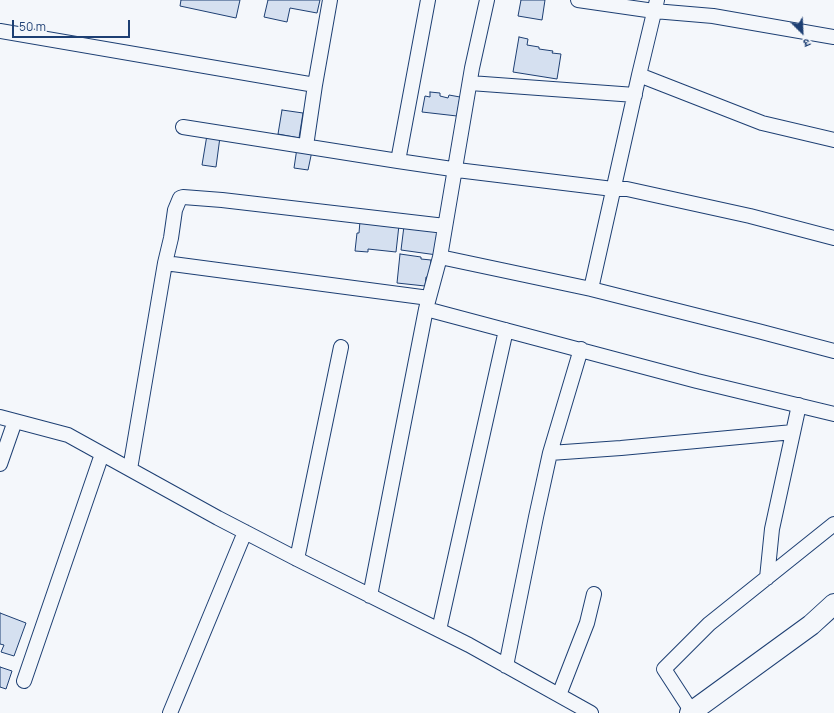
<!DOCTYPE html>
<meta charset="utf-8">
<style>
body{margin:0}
#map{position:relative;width:834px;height:713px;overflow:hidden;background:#f4f7fb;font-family:Manrope,"Noto Sans Devanagari",sans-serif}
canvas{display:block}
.north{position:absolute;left:782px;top:12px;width:40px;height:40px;-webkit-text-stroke:3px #f4f7fb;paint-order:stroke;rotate:156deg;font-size:11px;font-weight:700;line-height:16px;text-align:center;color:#1d3f73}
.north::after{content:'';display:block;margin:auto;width:14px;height:18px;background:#1d3f73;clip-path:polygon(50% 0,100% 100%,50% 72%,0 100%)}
.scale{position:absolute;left:12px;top:20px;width:118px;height:18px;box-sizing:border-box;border:2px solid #1d3f73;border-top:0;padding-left:5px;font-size:12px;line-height:14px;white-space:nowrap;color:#1d3f73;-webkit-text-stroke:3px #f4f7fb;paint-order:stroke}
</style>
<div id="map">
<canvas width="834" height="713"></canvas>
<div class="north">उ</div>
<div class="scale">50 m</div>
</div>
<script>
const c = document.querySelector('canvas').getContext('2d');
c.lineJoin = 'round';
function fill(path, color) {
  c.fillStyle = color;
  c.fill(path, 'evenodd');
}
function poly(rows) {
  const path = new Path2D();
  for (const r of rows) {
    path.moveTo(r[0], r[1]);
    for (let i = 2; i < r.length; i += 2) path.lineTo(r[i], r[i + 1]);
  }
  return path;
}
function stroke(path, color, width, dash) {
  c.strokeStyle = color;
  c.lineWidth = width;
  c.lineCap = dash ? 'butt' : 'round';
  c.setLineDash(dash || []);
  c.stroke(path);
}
const building = poly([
 [181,0,240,0,236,18,180,6,181,0],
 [268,0,320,0,317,13,290,8,287,22,264,17,268,0],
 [521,0,545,0,542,20,518,16,521,0],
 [519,37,528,39,527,45,539,47,539,49,553,51,552,53,561,54,557,79,513,72,519,37],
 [430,92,440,93,440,96,448,98,449,95,460,97,457,116,422,112,425,96,430,97,430,92],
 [282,110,303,113,299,138,278,134,282,110],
 [207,135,220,137,216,167,202,165,207,135],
 [297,148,312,151,308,170,294,168,297,148],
 [360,221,399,225,396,252,368,249,368,252,355,251,357,233,359,233,360,221],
 [404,226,440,231,437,255,401,250,404,226],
 [400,254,421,257,421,259,431,260,429,277,426,277,425,286,397,283,400,254],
 [0,613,26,623,14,656,1,652,4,645,0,644,0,613],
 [0,667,12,671,6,689,0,687,0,667]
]);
fill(building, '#d5e0f0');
stroke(building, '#1d3f73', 1);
const street = poly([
 [578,0,654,11,713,16,834,37],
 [0,31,315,85],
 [639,75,657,0],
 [470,83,635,95],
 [183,127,398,161,452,169,454,171,457,170,613,189,627,189,750,216,834,238],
 [834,140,762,123,639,75,591,289,758,331,834,351],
 [306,146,315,85,330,0],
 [398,161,428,0],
 [440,257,472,68,487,0],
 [165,263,171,238,175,210,180,198,183,197,222,200,445,226],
 [591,289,440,257,426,309,697,381,834,414],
 [0,417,68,435,218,518,297,559,469,645,591,713],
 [550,453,581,349],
 [0,464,15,421],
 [130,469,165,263,429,298],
 [297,559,341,347],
 [767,578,772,529,799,405],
 [370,596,426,309],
 [439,630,506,330],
 [506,666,536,517,550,453,621,448,793,432],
 [24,681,102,454],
 [559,695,587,623,594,594],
 [692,712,664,669,709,624,834,524],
 [170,713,245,532]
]);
const secondary = poly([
 [690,713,811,625,834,604]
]);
stroke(street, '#1d3f73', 16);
stroke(secondary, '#1d3f73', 22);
stroke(street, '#f4f7fb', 14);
stroke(secondary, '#f4f7fb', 20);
</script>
